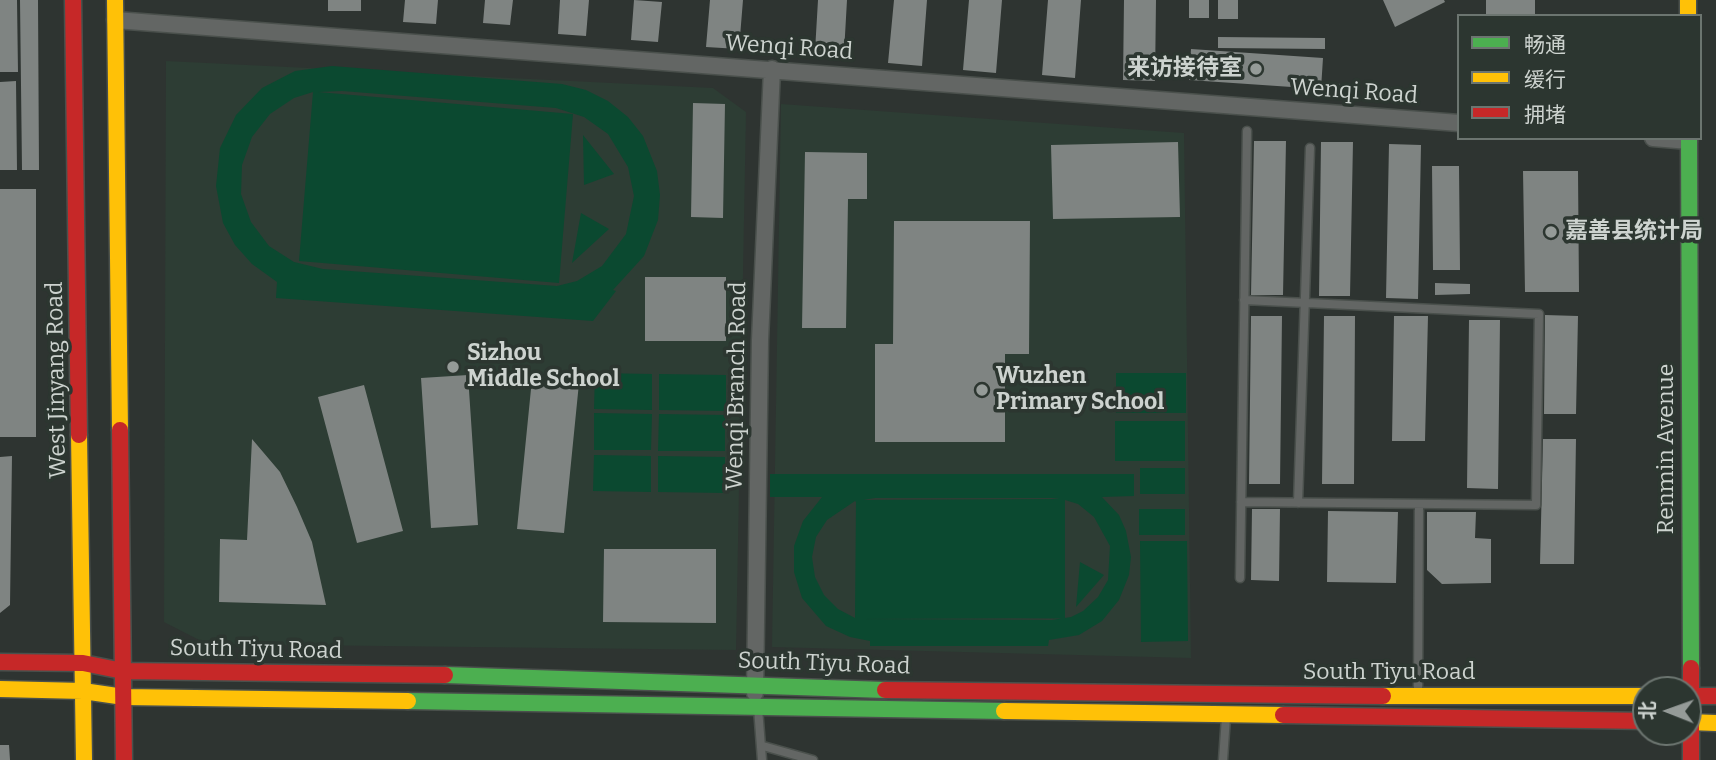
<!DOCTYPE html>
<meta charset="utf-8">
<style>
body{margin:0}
#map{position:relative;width:1716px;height:760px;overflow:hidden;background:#2e3431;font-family:Bitter,"Noto Sans SC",serif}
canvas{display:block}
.legend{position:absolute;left:1457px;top:14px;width:245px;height:126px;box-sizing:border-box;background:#2c3630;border:2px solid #6c7570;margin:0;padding:9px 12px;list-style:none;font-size:21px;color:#cdd3cf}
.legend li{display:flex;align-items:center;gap:14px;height:35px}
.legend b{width:35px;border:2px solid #6c7570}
.north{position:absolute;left:1632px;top:676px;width:70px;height:70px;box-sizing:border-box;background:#2c3630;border:2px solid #6c7570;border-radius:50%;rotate:271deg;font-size:19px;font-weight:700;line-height:28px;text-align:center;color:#cdd3cf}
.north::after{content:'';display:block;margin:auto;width:24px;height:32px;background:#959b98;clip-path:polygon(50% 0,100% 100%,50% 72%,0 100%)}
</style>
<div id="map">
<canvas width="1716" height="760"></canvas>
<ul class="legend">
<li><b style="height:9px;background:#4caf50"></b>畅通</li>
<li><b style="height:9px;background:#ffc107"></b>缓行</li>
<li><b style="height:9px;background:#c62828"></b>拥堵</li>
</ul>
<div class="north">北</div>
</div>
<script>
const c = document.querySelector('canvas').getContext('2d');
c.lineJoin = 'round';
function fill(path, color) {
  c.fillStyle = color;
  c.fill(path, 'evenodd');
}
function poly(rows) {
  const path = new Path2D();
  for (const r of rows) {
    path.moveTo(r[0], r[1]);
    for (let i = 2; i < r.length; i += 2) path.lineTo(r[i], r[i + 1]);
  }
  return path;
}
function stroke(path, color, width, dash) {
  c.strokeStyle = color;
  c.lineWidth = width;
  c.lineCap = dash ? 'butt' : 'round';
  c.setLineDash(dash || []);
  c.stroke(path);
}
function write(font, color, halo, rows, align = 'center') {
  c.font = font + ' Bitter,"Noto Sans SC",serif';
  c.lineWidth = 7;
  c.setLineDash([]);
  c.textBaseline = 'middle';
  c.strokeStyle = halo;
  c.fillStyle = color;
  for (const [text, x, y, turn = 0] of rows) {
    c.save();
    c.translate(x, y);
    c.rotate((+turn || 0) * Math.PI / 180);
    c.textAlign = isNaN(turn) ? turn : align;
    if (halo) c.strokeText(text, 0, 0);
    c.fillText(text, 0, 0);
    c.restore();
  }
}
fill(poly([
 [166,61,713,88,746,112,736,650,207,644,164,622],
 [781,104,1184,133,1191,658,772,647]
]), '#2d3d34');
fill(poly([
 [332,66,562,84,586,90,608,101,628,117,643,136,657,171,660,195,658,220,644,256,613,290,616,291,593,321,276,298,277,282,252,264,235,245,223,223,216,186,220,148,236,115,262,88,295,71],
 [342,91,556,108,584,117,608,134,628,167,634,196,626,234,602,266,577,281,557,286,323,269,294,262,269,246,251,222,241,194,242,165,252,137,270,114,294,98,313,92,299,261,559,283,573,114,318,92],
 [583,135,614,174,584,185],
 [581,213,609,229,572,263],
 [595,373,652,374,652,410,594,409],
 [1116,373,1186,373,1186,413,1116,413],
 [659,374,726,375,726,411,659,410],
 [594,413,652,414,651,450,594,450],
 [659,414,725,415,725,451,658,451],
 [1115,421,1185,421,1185,461,1115,461],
 [594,455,651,456,651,492,593,491],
 [658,456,725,457,725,493,658,492],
 [1140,468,1185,468,1185,494,1140,494],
 [770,474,1134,474,1134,496,1102,497,1119,515,1126,531,1131,557,1129,575,1119,600,1102,621,1079,635,1049,640,1048,646,870,646,870,641,850,637,826,626,802,598,794,572,794,546,803,521,822,497,770,497],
 [875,498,1052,498,1060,499,863,500],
 [1065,500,1078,504,1094,517,1110,546,1108,580,1098,597,1083,611,1071,617,1052,620,860,619,1065,618],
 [855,501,856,502,855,618,838,609,824,595,815,577,812,557,816,537,827,520],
 [1139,509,1185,509,1185,535,1139,535],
 [1140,541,1187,541,1188,641,1141,642],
 [1080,562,1104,575,1076,607]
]), '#0b4930');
fill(poly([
 [0,0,17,0,18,72,0,72],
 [20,0,38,0,39,170,22,170],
 [328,0,361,0,361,11,328,11],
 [405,0,438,0,436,24,403,22],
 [485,0,513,0,510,25,483,23],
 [560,0,589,0,586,36,558,34],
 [634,0,662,2,658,42,631,40],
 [710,0,743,0,739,49,706,47],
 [818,0,847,0,844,53,815,51],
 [894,0,927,0,922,66,888,63],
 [969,0,1002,0,996,73,963,70],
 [1048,0,1081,0,1075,78,1042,75],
 [1124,0,1156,0,1155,81,1123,80],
 [1189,0,1209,0,1209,18,1189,18],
 [1218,0,1238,0,1238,19,1218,19],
 [1383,0,1444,0,1445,2,1395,27],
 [1486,0,1535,0,1535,16,1486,16],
 [1218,37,1325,38,1325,49,1218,48],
 [1191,49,1323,58,1321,89,1189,80],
 [16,81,17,170,0,170,0,82],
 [1327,83,1355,85,1354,99,1326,97],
 [1376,86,1404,88,1404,102,1376,101],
 [693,103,725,104,723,218,691,217],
 [1254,141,1286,141,1283,295,1251,295],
 [1178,142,1180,217,1053,219,1051,145],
 [1321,142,1353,142,1350,296,1319,296],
 [1389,144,1421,145,1418,299,1386,298],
 [805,152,867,153,867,199,848,199,846,328,802,328],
 [1432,166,1459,166,1460,270,1433,270],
 [1523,171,1578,171,1579,292,1525,292],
 [0,189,36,189,36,437,0,437],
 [894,221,1030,221,1029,354,1005,354,1005,442,875,442,875,344,893,344],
 [645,277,726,277,726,341,645,341],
 [1435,283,1470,284,1470,294,1435,295],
 [1545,315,1578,316,1576,414,1544,414],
 [1251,316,1282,316,1280,484,1249,484],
 [1324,316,1355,316,1354,484,1322,484],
 [1394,316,1428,316,1425,441,1392,441],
 [1469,320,1500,320,1498,489,1467,488],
 [468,375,478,525,431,528,421,378],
 [532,379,579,383,564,533,517,529],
 [364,385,403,531,357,543,318,397],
 [252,439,280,472,297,507,312,542,326,605,219,602,220,539,247,540],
 [1543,439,1576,439,1574,564,1540,564],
 [12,456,10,605,0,613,0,457],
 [1252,509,1280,509,1279,581,1251,580],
 [1328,511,1398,512,1396,583,1327,582],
 [1427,512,1476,512,1475,538,1491,539,1491,583,1442,584,1427,570],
 [604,549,716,549,716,623,603,622],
 [0,745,9,745,10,760,0,760]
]), '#7f8482');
const lane = poly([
 [1241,502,1536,505,1539,314,1244,300],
 [1298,503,1310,148],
 [1240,578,1247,131],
 [1418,692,1419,504],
 [758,708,762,760],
 [763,746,813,760],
 [1223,760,1226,717]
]);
const street = poly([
 [115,20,1459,123],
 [1653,138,1689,141],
 [755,693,760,340,772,69]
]);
const fast = poly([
 [1689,138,1691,668],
 [445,675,885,690],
 [408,701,1004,711]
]);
const slow = poly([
 [115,0,120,430],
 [1688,0,1688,16],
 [79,435,84,760],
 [0,689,83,691,124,697,408,701],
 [1383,696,1646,696],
 [1004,711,1283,715],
 [1688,722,1716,723]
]);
const jam = poly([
 [73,0,79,435],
 [120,430,124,760],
 [0,662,83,663,123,671,445,675],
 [1691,668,1691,760],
 [885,690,1383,696],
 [1688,696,1716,696],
 [1283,715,1646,721]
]);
stroke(lane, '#4a504c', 11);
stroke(street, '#4a504c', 19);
stroke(fast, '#4a504c', 19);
stroke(slow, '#4a504c', 19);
stroke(jam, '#4a504c', 19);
stroke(lane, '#636664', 8);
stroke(street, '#636664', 16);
stroke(fast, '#4caf50', 16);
stroke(slow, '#ffc107', 16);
stroke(jam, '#c62828', 16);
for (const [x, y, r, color] of [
 [1256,69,7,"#959b98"],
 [1551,232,7,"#959b98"],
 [453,367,7,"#959b98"],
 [982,390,7,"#959b98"]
]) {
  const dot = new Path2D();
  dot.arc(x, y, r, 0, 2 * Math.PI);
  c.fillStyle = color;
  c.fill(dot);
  stroke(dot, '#2c3630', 2.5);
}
write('23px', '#cdd3cf', '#2c3630', [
 ["Wenqi Road",789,48,4],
 ["Wenqi Road",1354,92,4],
 ["West Jinyang Road",57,380,-91],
 ["Wenqi Branch Road",737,386,-89],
 ["Renmin Avenue",1667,449,-90],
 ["South Tiyu Road",256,650,1],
 ["South Tiyu Road",824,664,2],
 ["South Tiyu Road",1389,673]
]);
write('bold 23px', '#cdd3cf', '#2c3630', [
 ["来访接待室",1242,69,"right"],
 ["嘉善县统计局",1565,232],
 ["Sizhou",467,354],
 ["Middle School",467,380],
 ["Wuzhen",996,377],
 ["Primary School",996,403]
], 'left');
</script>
